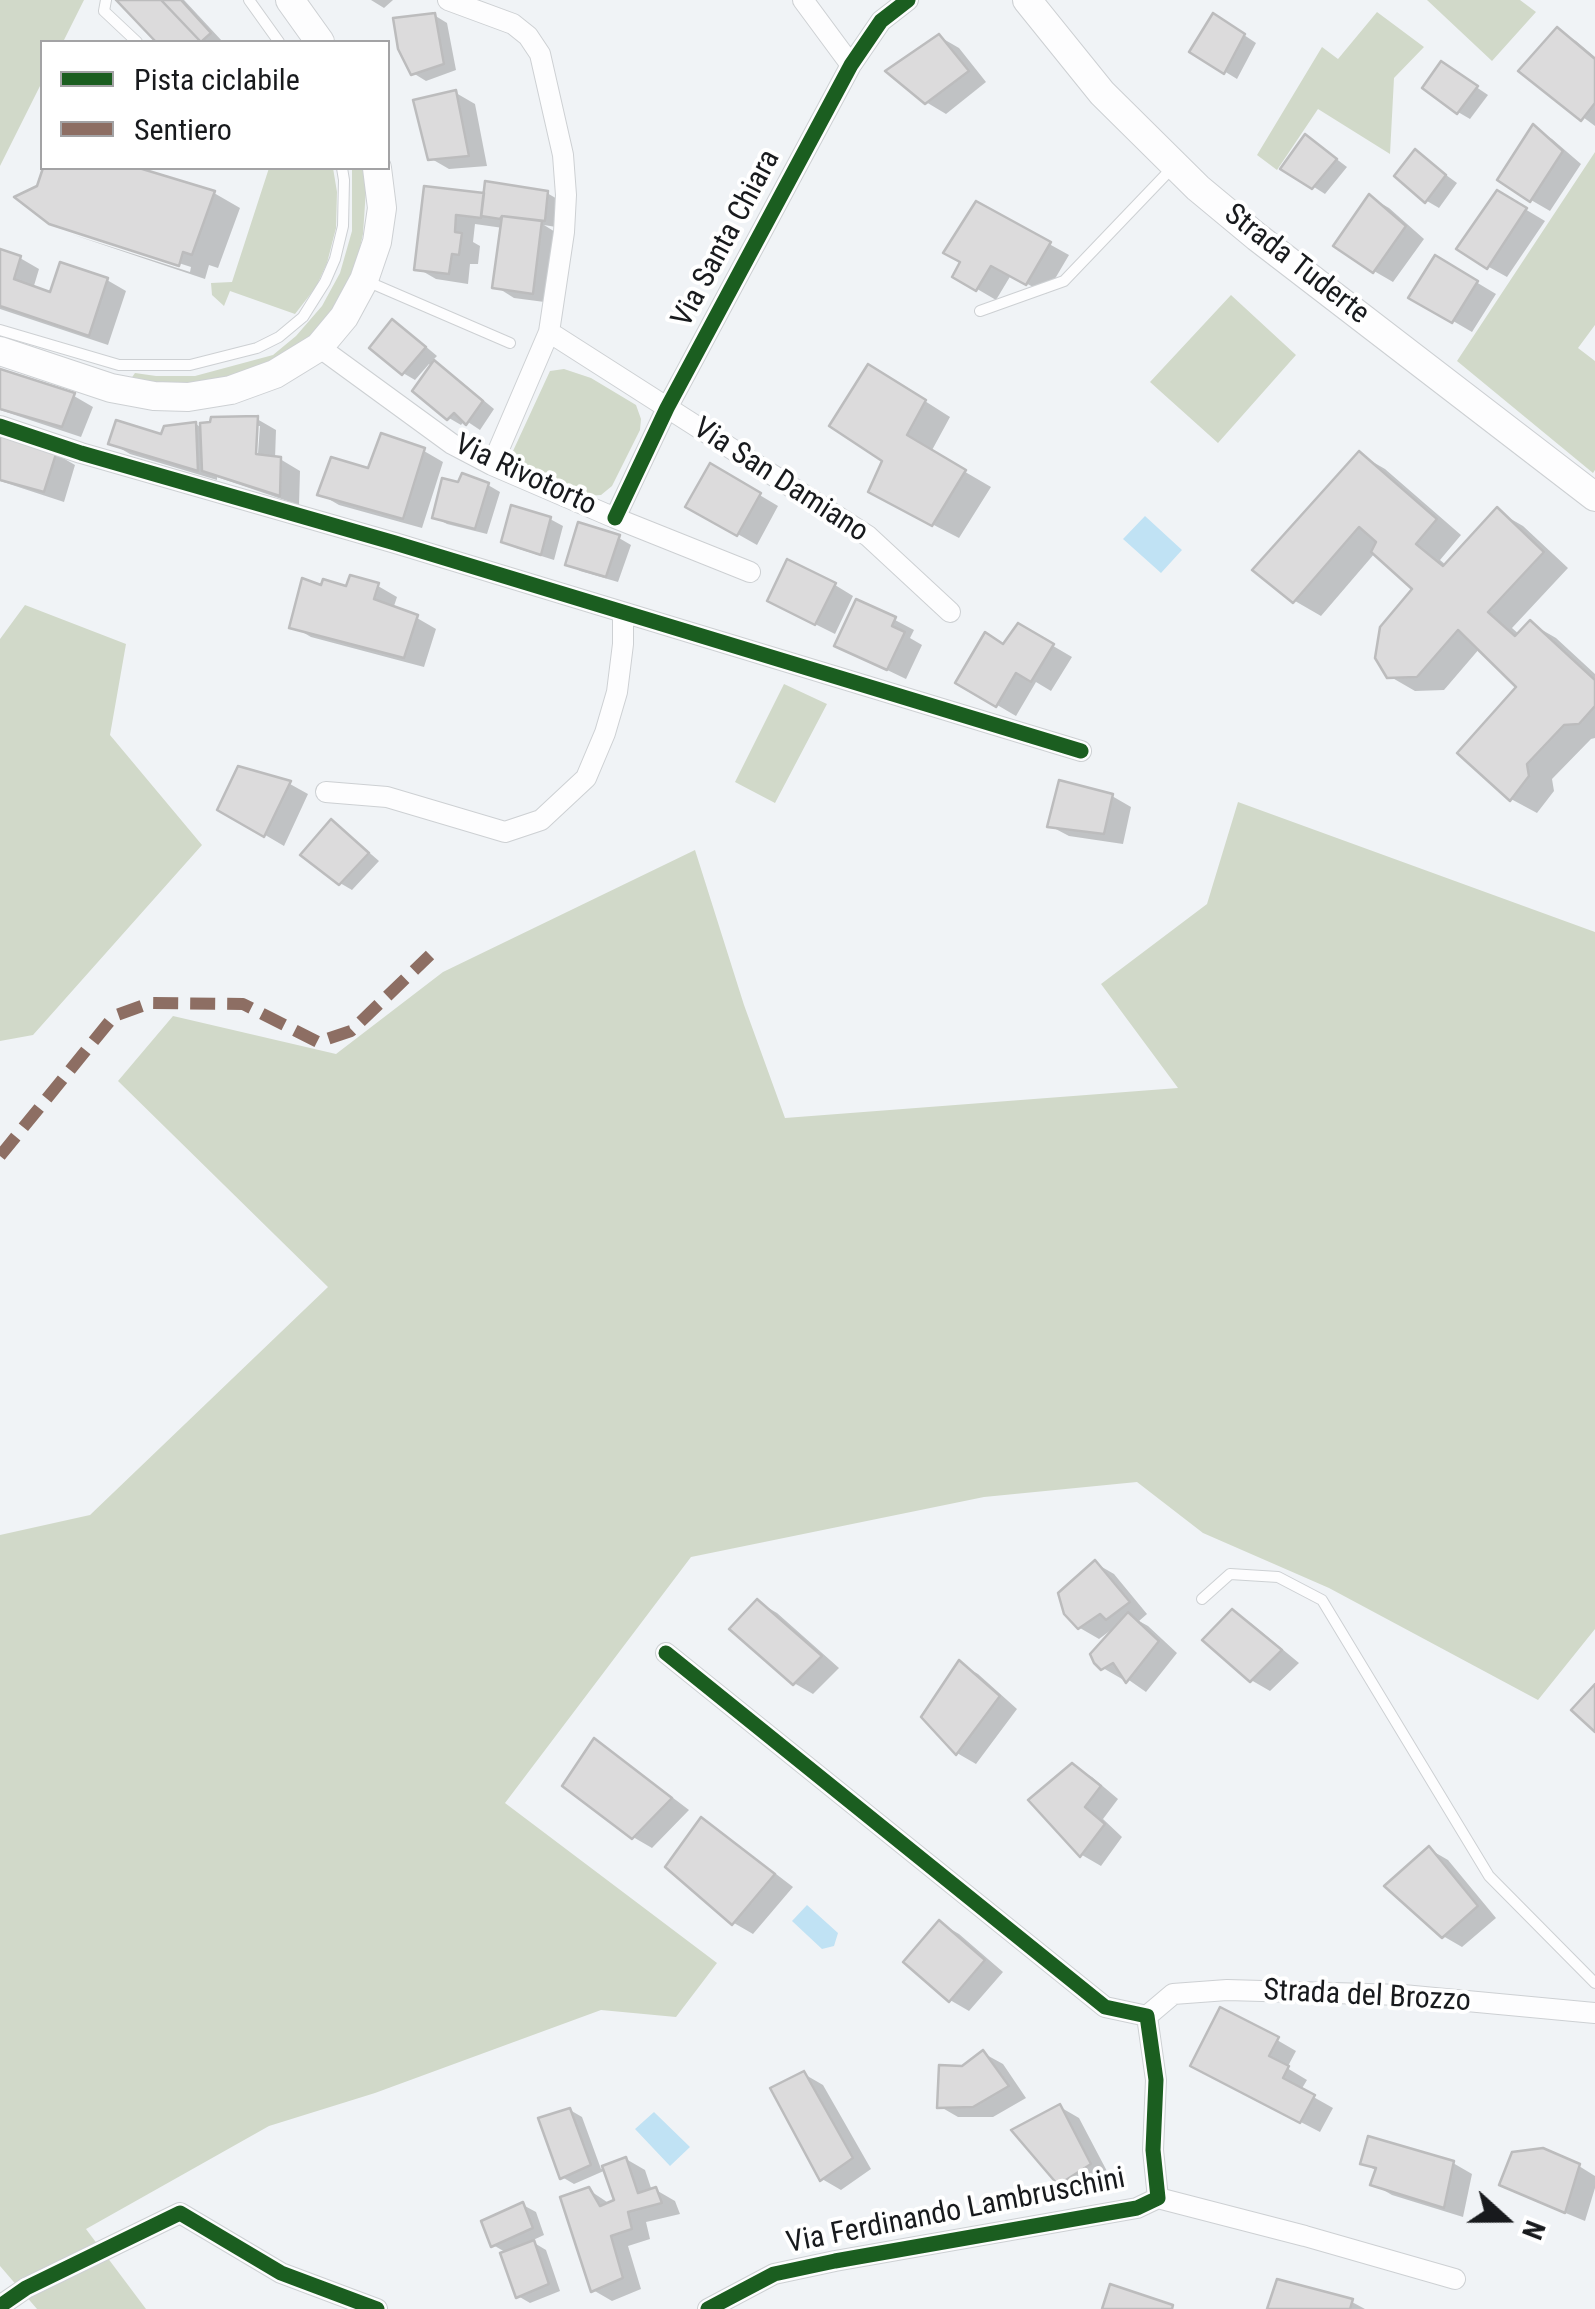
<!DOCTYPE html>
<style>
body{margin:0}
#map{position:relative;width:1595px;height:2309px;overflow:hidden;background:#f0f3f6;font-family:"Roboto Condensed",sans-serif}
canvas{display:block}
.legend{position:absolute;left:40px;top:40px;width:350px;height:130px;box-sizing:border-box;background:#fff;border:2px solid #a3a3a5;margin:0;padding:12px 18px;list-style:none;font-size:30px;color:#181a1d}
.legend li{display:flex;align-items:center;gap:20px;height:50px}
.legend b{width:50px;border:2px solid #a3a3a5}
.north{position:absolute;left:1455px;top:2169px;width:100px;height:100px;-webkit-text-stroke:8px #fff;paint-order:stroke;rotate:111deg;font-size:28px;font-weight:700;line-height:40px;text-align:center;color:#181a1d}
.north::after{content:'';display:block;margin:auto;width:35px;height:45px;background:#181a1d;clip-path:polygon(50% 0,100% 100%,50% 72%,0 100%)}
</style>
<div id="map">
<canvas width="1595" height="2309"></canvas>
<ul class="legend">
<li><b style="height:12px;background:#1b5e20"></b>Pista ciclabile</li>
<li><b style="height:12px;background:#8d6e63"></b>Sentiero</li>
</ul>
<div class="north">N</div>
</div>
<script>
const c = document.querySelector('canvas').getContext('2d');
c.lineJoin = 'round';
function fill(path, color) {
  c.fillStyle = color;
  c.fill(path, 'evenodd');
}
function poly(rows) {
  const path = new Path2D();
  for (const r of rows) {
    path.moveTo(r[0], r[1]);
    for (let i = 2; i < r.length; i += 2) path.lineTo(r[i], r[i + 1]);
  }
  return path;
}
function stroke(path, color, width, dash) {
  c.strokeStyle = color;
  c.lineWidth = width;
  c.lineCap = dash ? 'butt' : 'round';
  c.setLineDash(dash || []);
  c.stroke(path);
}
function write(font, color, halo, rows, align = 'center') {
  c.font = font + ' "Roboto Condensed",sans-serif';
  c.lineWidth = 8;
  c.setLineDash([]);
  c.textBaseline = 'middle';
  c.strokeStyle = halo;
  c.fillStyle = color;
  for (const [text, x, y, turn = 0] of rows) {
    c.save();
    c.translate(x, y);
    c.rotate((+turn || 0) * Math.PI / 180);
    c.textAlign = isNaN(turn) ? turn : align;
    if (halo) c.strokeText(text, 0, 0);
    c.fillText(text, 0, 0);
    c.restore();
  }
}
fill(poly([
 [0,0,84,0,63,42,42,42,42,82,0,166],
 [1427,0,1520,0,1536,12,1492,61],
 [1377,12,1424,47,1394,78,1390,154,1318,109,1277,170,1257,155,1322,47,1338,59],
 [1595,152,1595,325,1578,348,1595,361,1595,470,1593,473,1457,361],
 [269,168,333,168,337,192,336,228,327,263,316,287,295,314,230,291,224,306,212,295,211,283,232,282],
 [352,168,363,168,366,189,363,234,357,261,344,294,319,331,289,357,237,377,185,387,130,380,135,373,156,376,195,376,273,355,296,336,322,306,340,273,352,231],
 [1231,295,1296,355,1218,443,1150,382],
 [564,369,591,378,636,405,641,419,640,430,612,486,601,495,585,496,518,465,513,451,550,371],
 [25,605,126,644,110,735,202,845,33,1035,0,1041,0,639],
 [784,684,827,704,775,803,735,782],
 [1238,802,1595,932,1595,1629,1538,1700,1329,1588,1203,1533,1137,1482,984,1497,691,1557,505,1803,717,1963,676,2017,601,2010,375,2093,269,2126,86,2229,146,2309,37,2309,0,2266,0,1535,90,1515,328,1287,118,1081,173,1016,336,1054,443,972,695,850,744,1005,785,1118,1178,1088,1101,984,1207,904]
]), '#d1d9c9');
fill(poly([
 [1145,516,1182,550,1161,573,1123,539],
 [807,1905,838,1933,834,1946,822,1949,792,1921],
 [654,2112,690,2147,670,2166,635,2129]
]), '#c0e2f4');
fill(poly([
 [119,0,184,0,222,41,159,42],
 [371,0,393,0,384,8],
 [434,15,447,23,456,70,426,81,413,73],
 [1226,23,1256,43,1237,79,1193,52],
 [1557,30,1576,41,1595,57,1595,126,1521,71],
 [940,37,959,48,986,82,946,114,926,102],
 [1454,72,1488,95,1470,119,1458,112],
 [456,93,475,104,487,166,449,169,430,158],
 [1534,128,1552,139,1581,164,1550,211,1531,200],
 [1318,145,1347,167,1325,194,1284,168],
 [1416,153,1457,183,1439,208,1427,201,1398,176],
 [45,168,131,168,214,193,240,208,218,268,209,265,205,279,71,234,190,272,191,267,52,222,39,188],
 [426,188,486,196,547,193,559,200,556,227,544,225,560,235,552,303,514,298,495,286,503,228,475,224,473,242,480,246,478,264,470,264,468,284,436,279,417,268],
 [1498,193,1545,221,1507,277,1489,267],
 [1370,197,1389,208,1424,239,1393,282,1374,271],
 [977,204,1069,255,1046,294,1011,275,996,300,955,276,963,261],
 [0,251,20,258,39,269,33,289,52,295,62,265,107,280,126,291,108,345,0,309],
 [1436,258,1496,294,1472,332,1412,297],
 [393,322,405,329,437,356,432,361,447,370,494,409,480,430,465,420,461,425,449,418,415,390,432,366,429,364,415,380,403,373],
 [0,371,74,396,93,407,81,437,0,410],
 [895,382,950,417,931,452,991,487,959,538,897,506,886,461],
 [257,419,276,430,275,459,280,459,300,471,299,505,217,477,217,480,130,454,111,443,163,437,196,424,203,429],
 [255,426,260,426,257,467,252,467],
 [0,439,56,454,75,465,64,502,0,481],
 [424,451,443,462,422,528,339,505,320,494,370,471],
 [1359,454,1385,469,1461,535,1440,560,1446,565,1497,511,1523,526,1568,568,1512,628,1520,635,1530,623,1556,638,1595,674,1595,738,1591,739,1552,779,1554,791,1537,813,1511,799,1520,687,1480,648,1444,690,1415,691,1389,676,1415,588,1375,553,1321,616,1295,601,1255,569],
 [711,466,778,506,757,545,688,506],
 [488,485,500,492,487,534,447,524,434,517],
 [512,508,550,519,563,526,554,560,516,548,504,541],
 [579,526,619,538,631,545,618,582,580,571,568,564],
 [835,585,853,596,835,634,789,611],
 [378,586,397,597,393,609,417,618,436,629,424,667,311,637,292,626,322,588],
 [895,620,914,630,910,638,922,645,906,679,856,655],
 [1019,626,1072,657,1051,691,1036,682,1016,716,958,682,1004,647],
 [290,784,308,794,284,846,221,809],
 [1112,796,1131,807,1123,844,1069,836,1050,826],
 [331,823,343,830,379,861,352,890,340,883],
 [1095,1563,1114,1574,1147,1614,1139,1621,1148,1626,1177,1653,1146,1692,1126,1678,1122,1679,1103,1668,1115,1627,1099,1639,1080,1628],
 [758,1602,777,1613,839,1668,813,1694,794,1683],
 [1233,1612,1252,1624,1299,1663,1270,1691,1251,1680],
 [960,1664,978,1674,1017,1709,976,1764,957,1753],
 [595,1742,614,1753,689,1810,652,1848,633,1837],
 [1072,1766,1092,1777,1118,1799,1103,1819,1122,1837,1101,1866,1082,1855,1032,1800],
 [701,1820,720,1831,793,1887,753,1934,734,1923,668,1867],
 [1429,1849,1448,1860,1496,1918,1462,1947,1443,1936],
 [940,1923,959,1934,1003,1972,969,2011,950,2000],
 [1277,2040,1296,2051,1287,2068,1307,2080,1301,2090,1333,2108,1320,2132,1212,2076],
 [983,2053,1003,2064,1026,2098,993,2117,958,2117,939,2106,963,2068],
 [804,2074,823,2085,871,2169,841,2190,822,2179],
 [1060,2107,1079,2118,1109,2175,1079,2194,1060,2183],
 [570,2110,582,2117,601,2169,626,2159,645,2170,652,2191,656,2190,675,2201,680,2214,646,2222,650,2239,628,2246,641,2289,612,2301,593,2290,589,2190,610,2204,617,2201,606,2170,574,2184,562,2177],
 [1363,2163,1453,2163,1472,2174,1463,2217,1392,2195,1373,2184,1377,2171],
 [1579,2166,1595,2176,1595,2188,1585,2221,1522,2195,1503,2184],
 [523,2205,536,2212,544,2235,531,2241,546,2250,560,2291,530,2303,518,2296,507,2253,493,2245],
 [1352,2302,1365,2309,1270,2309]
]), '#0003');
const building = poly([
 [116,0,161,0,201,42,156,42,116,0],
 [161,0,181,0,211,33,201,42,161,0],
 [435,13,444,64,411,75,398,49,393,18,435,13],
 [1213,13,1245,34,1224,74,1189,52,1213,13],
 [1557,27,1595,59,1595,103,1581,121,1518,71,1557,27],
 [939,34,969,71,925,104,885,71,939,34],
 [1441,61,1478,86,1457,114,1422,88,1441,61],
 [456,90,469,156,428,160,413,100,456,90],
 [1533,124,1563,151,1530,202,1497,180,1533,124],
 [1305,134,1337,159,1312,189,1280,169,1305,134],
 [1415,149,1446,175,1425,203,1394,176,1415,149],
 [43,168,139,168,215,191,192,255,183,252,179,266,49,224,14,197,37,186,43,168],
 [485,181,548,191,545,221,502,216,500,219,481,216,485,181],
 [424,186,484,193,481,218,456,215,455,232,462,233,459,255,452,254,449,274,414,270,424,186],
 [1497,190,1527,208,1487,269,1456,249,1497,190],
 [1369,194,1406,226,1373,273,1333,246,1369,194],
 [976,201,1051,242,1026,285,991,266,976,291,952,277,960,262,943,253,976,201],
 [502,216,542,221,533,294,492,288,502,216],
 [0,249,21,256,14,279,50,292,60,262,108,278,89,336,0,306,0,249],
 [1435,255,1478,281,1452,323,1408,298,1435,255],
 [392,319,426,347,402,375,369,348,392,319],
 [434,360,483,401,466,425,454,413,447,420,412,391,434,360],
 [868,364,926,400,907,435,966,470,932,526,868,492,882,461,829,426,868,364],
 [0,369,75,393,62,427,0,409,0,369],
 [258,416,256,454,281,457,280,496,202,471,200,423,210,422,211,417,258,416],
 [116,420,161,434,164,426,196,422,198,471,108,444,116,420],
 [0,432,57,451,44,492,0,480,0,432],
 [381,433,425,448,403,519,317,495,331,457,368,468,381,433],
 [1359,451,1437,519,1416,544,1443,566,1497,507,1544,552,1488,612,1515,636,1530,620,1595,680,1595,706,1579,724,1564,725,1527,764,1529,776,1510,801,1457,753,1516,687,1458,630,1417,677,1387,678,1375,658,1380,627,1412,589,1371,552,1376,542,1359,527,1293,603,1252,570,1359,451],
 [710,463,761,493,737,536,685,507,710,463],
 [462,473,489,483,475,529,432,518,442,478,458,482,462,473],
 [511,505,551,517,541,555,501,542,511,505],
 [578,522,620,535,606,577,565,565,578,522],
 [787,559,836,583,815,625,767,601,787,559],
 [350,575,379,583,374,599,418,615,404,658,289,628,302,578,321,585,323,579,346,586,350,575],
 [856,599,896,617,892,626,905,632,887,670,834,646,856,599],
 [1018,623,1054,644,1031,682,1016,673,996,707,955,683,985,632,1003,644,1018,623],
 [238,766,291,781,264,837,217,810,238,766],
 [1059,780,1113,794,1104,834,1047,827,1059,780],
 [331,819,369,853,339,885,300,855,331,819],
 [1095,1560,1130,1602,1106,1620,1100,1614,1078,1629,1064,1614,1058,1593,1095,1560],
 [757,1599,822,1656,793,1685,729,1629,757,1599],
 [1232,1609,1282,1650,1250,1682,1202,1640,1232,1609],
 [1128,1612,1159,1641,1126,1683,1113,1663,1101,1670,1094,1663,1090,1654,1128,1612],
 [959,1660,1000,1696,956,1755,921,1717,959,1660],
 [1595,1684,1595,1732,1571,1710,1595,1684],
 [594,1738,672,1798,632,1839,562,1786,594,1738],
 [1072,1763,1101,1786,1085,1807,1105,1824,1080,1857,1028,1800,1072,1763],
 [701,1817,775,1874,732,1925,665,1867,701,1817],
 [1429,1846,1478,1906,1442,1938,1384,1886,1429,1846],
 [939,1920,985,1960,949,2002,903,1962,939,1920],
 [1220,2007,1279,2037,1269,2056,1289,2066,1283,2078,1315,2095,1300,2123,1190,2066,1220,2007],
 [983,2050,1009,2086,973,2107,937,2108,939,2065,962,2066,983,2050],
 [804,2071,853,2158,820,2181,770,2088,804,2071],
 [1060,2104,1091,2164,1058,2185,1011,2130,1060,2104],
 [570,2108,591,2165,560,2179,538,2118,570,2108],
 [1368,2136,1454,2161,1444,2208,1370,2185,1376,2168,1360,2164,1368,2136],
 [1543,2148,1580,2164,1565,2213,1499,2185,1512,2152,1543,2148],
 [626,2157,638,2193,656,2187,662,2203,628,2212,632,2229,611,2236,623,2278,591,2292,560,2197,589,2187,600,2206,614,2200,602,2166,626,2157],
 [523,2202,533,2228,491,2247,481,2221,523,2202],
 [534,2240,549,2284,516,2298,500,2253,534,2240],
 [1277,2279,1353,2299,1350,2309,1267,2309,1277,2279],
 [1110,2284,1173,2305,1172,2309,1102,2309,1110,2284]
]);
fill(building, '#dcdbdc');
stroke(building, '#bcbcbd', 2.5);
const lane = poly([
 [106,0,104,11,137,42],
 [249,0,279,42],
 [364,280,510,343],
 [980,311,1064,281,1174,166],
 [0,330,119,365,190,365,257,348,279,337,303,317,325,282,335,259,343,226,344,180,342,168],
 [1202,1599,1230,1574,1278,1577,1322,1600,1489,1876,1595,1983]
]);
const street = poly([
 [448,0,513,24,528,36,540,54,563,155,566,195,564,232,549,332,492,465],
 [803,0,851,65],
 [549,332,868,536,950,612],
 [319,347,452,444,492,465,615,518,750,572],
 [0,426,81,453,395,543,1081,751],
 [615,518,667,408,851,65,881,21,908,0],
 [326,792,387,797,505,832,541,820,586,778,605,733,617,692,623,644,623,614],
 [666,1653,1105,2007,1147,2016],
 [1147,2016,1173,1994,1227,1990,1403,1995,1595,2013],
 [1158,2198,1305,2236,1455,2279],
 [26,2288,180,2213,281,2273,377,2309],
 [708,2309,774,2274,835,2261,1137,2208,1158,2198,1153,2150,1156,2080,1147,2016]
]);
const secondary = poly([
 [290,0,320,42],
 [1027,0,1102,93,1198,188,1257,237,1595,497],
 [0,351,111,388,154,396,188,397,231,390,275,374,319,347,344,317,364,280,377,242,382,208,377,168]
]);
stroke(lane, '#cdd0d3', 12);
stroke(street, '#cdd0d3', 22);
stroke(secondary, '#cdd0d3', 30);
stroke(lane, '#fdfdfe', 10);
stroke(street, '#fdfdfe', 20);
stroke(secondary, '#fdfdfe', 28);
stroke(poly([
 [0,2302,6,2309]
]), '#cbcccd', 8, [18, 18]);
const streetBridge = poly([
 [0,2306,26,2288]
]);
stroke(streetBridge, '#cdd0d3', 22, []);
stroke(streetBridge, '#fdfdfe', 20);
stroke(poly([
 [0,1156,114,1016,150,1003,243,1004,318,1042,351,1031,430,955]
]), '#8d6e63', 12, [25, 12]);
stroke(poly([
 [0,426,81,453,395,543,1081,751],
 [615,518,667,408,851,65,881,21,908,0],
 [666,1653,1105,2007,1147,2016,1156,2080,1153,2150,1158,2198,1137,2208,835,2261,774,2274,708,2309],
 [0,2306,26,2288,180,2213,281,2273,377,2309]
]), '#1b5e20', 15);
write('30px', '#181a1d', '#fff', [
 ["Via Santa Chiara",727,239,-62],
 ["Strada Tuderte",1296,265,38],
 ["Via Rivotorto",525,476,25],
 ["Via San Damiano",780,481,33],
 ["Strada del Brozzo",1367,1997,3],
 ["Via Ferdinando Lambruschini",956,2212,-11]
]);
</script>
